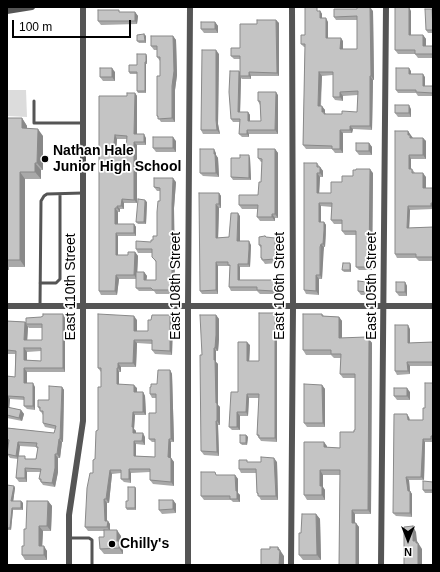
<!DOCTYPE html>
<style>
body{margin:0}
#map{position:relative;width:440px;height:572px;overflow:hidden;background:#fff;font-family:Helvetica,sans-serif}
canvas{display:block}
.frame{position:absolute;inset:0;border:8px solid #000;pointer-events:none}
.north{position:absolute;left:388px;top:520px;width:40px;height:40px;-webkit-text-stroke:3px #fff;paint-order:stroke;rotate:180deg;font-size:11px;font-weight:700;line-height:16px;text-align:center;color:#000}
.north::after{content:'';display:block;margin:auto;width:14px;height:18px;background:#000;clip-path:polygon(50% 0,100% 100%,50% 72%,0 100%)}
.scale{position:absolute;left:12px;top:20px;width:119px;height:18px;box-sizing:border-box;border:2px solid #000;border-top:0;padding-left:5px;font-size:12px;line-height:14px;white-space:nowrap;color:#000;-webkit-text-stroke:3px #fff;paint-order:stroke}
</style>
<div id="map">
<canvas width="440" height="572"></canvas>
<div class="frame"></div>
<div class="north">N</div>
<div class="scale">100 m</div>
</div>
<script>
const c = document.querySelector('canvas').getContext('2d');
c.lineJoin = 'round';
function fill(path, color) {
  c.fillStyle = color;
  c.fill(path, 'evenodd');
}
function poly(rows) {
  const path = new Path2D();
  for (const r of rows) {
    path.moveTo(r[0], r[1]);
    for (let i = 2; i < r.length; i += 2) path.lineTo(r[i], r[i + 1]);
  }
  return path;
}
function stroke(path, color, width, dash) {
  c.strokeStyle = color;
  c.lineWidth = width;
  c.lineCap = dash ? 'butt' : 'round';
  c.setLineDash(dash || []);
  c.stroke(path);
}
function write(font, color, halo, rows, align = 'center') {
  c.font = font + ' Helvetica,sans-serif';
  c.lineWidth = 3.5;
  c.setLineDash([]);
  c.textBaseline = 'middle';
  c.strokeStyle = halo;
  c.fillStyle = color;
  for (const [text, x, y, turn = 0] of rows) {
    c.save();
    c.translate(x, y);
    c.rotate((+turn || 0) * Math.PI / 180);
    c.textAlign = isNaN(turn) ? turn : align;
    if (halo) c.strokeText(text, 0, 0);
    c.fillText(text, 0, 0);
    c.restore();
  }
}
fill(poly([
 [7,90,26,90,27,117,7,116]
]), '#dcdcdc');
stroke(poly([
 [34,101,34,123,83,123],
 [40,283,56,283,60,279,60,194],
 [40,306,41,201,44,196,47,194,83,193],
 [69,538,89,538,92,540,92,565]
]), '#555', 3);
stroke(poly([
 [7,11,32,7],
 [7,306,433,306],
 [69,565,69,515,83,421,83,7],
 [188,565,188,306,190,7],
 [291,565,293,306,292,7],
 [381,565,386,7]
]), '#555', 6);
fill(poly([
 [320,10,322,14,322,18,328,22,328,38,343,41,343,49,357,49,357,20,336,20,334,17,373,11,374,80,373,80,372,130,353,129,352,133,343,133,343,153,335,153,332,149,306,149,303,145,305,47,304,47,301,44,305,35],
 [333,75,333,97,335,100,343,101,343,96,358,95,357,112,342,114,325,114,325,110,321,106,322,76],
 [433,10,433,33,428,33,426,30],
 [411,11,411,35,423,35,426,39,426,46,433,46,433,58,418,58,415,54,398,54,395,50],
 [120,12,135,12,138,16,137,24,101,25,98,21],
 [276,20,279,23,279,76,251,76,251,79,242,79,241,78,240,112,248,112,250,115,250,121,261,121,260,105,258,101,278,95,278,134,249,134,249,137,242,137,239,134,240,122,233,122,231,119,239,71,240,72,240,59,234,59,231,56,240,48,257,24],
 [215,22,218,26,218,33,204,33,201,29],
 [144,34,146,36,146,43,139,43,137,41],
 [173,36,176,40,177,75,175,90,175,122,161,122,157,116,160,76,160,61,157,57,157,50,154,50,151,46],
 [219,54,218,124,220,134,203,134,201,130],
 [147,56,147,64,146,64,146,93,138,93,137,91,137,74,130,74,129,72],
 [411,71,411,74,425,77,425,86,433,86,433,96,418,96,416,93,398,93,396,90],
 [115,72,115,81,103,81,100,77],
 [135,93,137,96,137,134,146,138,146,145,137,145,137,203,124,203,124,209,120,209,120,212,118,212,118,224,134,224,136,227,136,236,118,236,118,255,128,255,135,252,138,256,137,272,144,272,147,276,146,280,156,280,156,262,152,257,152,253,138,253,136,249,151,242,157,236,160,201,160,191,157,191,154,187,176,182,174,208,175,294,156,294,154,291,139,291,136,288,136,279,119,279,117,295,101,295,99,291,99,96,127,96],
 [117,139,127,139,126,151,116,151],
 [411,109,411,117,398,117,395,113],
 [7,118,22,118,27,126,27,128,43,136,43,170,41,170,41,179,25,179,25,267,9,267,9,270,7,270],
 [408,131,412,138,423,138,426,141,426,159,411,159,411,169,412,169,415,173,426,177,426,188,433,188,433,209,410,210,409,228,433,227,433,261,419,261,416,258,397,258,395,254],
 [176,141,176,152,156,152,153,148],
 [369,143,372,147,372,155,359,155,356,151],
 [275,149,278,153,278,218,275,218,275,221,260,221,257,217,258,209,242,209,239,205,258,195,261,182,262,162,261,162,258,158],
 [216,153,216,155,218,158,219,177,203,176,200,173],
 [250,158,251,180,233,180,231,177],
 [317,163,323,171,323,177,320,177,319,193,331,193,342,182,353,176,373,173,372,270,359,270,356,267,356,235,345,235,342,231,342,224,334,224,331,220,332,207,321,206,321,222,324,222,326,225,326,234,325,247,324,247,323,251,322,279,319,279,319,295,306,294,304,290],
 [219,193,221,196,221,208,219,208,218,238,229,237,240,216,240,241,251,245,250,267,240,267,240,280,278,283,278,290,275,290,275,294,260,294,257,291,231,291,229,287,230,266,218,266,218,294,202,294,200,291],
 [147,202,146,224,138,224,136,222],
 [266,237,278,241,278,263,265,264,261,258,261,248,259,245],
 [351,265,351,272,344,272,342,270],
 [405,282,407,286,407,296,399,296,396,292],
 [370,286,370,295,361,295,358,291],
 [275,313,277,316,277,442,261,441,257,435,259,398,249,398,248,416,240,416,240,430,232,430,229,427,250,345,249,361,259,361],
 [63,314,65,318,65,372,27,372,27,383,35,387,35,410,27,409,24,406,24,400,10,399,9,408,21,410,24,414,22,421,7,418,7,376,15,377,15,354,7,354,7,319,8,321,25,322,41,317],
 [28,327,29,328,42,328,42,340,27,340],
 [41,351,41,361,27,360,27,352],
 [322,314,324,316,339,317,342,321,342,338,369,339,372,343,371,514,355,514,355,523,359,527,359,565,339,565,340,475,323,475,323,487,325,490,325,500,307,500,304,495,327,446,327,447,340,448,355,430,355,378,343,378,340,374,341,358,334,358,331,355,306,355,303,350],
 [170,315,173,319,172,355,155,354,152,350,152,344,137,343,136,367,121,367,121,372,119,372,119,384,137,388,137,392,143,392,145,396,146,415,135,415,134,429,136,431,136,433,145,437,145,445,136,444,136,456,155,457,155,442,152,442,149,439,156,413,156,398,152,398,150,394,151,387,157,384,170,370,172,374,174,442,171,442,171,458,174,462,174,486,153,484,150,480,150,472,131,473,131,483,124,482,121,479,121,473,112,474,109,503,107,503,107,521,110,524,110,530,121,536,121,544,123,547,123,554,104,554,100,549,104,537,104,531,88,531,85,527,95,459,98,430,101,387,101,372,98,368,137,320,137,331,148,331,151,320],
 [216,315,219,319,219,339,218,351,216,351,216,362,218,364,218,405,220,407,220,425,218,425,219,456,204,455,201,451],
 [410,329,410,343,433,342,433,366,410,366,410,374,397,375,395,371],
 [433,383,433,442,425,442,424,480,409,480,410,491,412,494,412,517,396,516,393,513,409,417,410,420,423,420,425,408],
 [322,385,325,389,325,427,307,427,304,423],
 [62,387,64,390,63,442,62,442,60,458,58,458,58,472,55,487,43,485,39,479,41,472,27,472,27,482,19,482,16,478,18,459,10,458,7,454,9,443,7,443,7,428,54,433,55,429,45,427,43,423,43,415,38,407,49,400],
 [20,446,36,447,38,449,36,459,26,459,19,456],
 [410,392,410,400,397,400,394,396],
 [246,435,248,437,247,445,242,445,240,443],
 [249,462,277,462,278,500,261,500,257,493,256,473,241,473,239,469],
 [218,475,235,475,238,479,238,493,240,495,240,502,233,502,231,500,204,500,201,496],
 [433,482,433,493,425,493,423,490],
 [7,485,14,486,15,488,13,501,21,501,23,503,23,510,13,510,11,530,7,530],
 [135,487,136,489,136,510,127,510,126,508,128,501],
 [173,500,176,504,176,513,162,514,159,510],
 [48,501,52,506,51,531,43,531,42,546,47,551,47,560,25,560,22,555,24,546,26,529],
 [316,514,320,519,321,560,303,560,299,555,301,533]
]), '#a9a9a9');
fill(poly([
 [370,7,373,11,374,80,371,76],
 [409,7,411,11,411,39,409,35],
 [320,11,322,14,322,22,320,18],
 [135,12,138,16,137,24,135,21],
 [326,18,328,22,328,41,326,38],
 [276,20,279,23,279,76,277,73],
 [215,22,218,26,218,33,215,29],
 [144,34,146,36,146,43,145,41],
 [423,35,426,39,426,49,423,46],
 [173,36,176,40,177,75,175,90,175,122,172,118],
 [341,38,343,41,343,52,340,49],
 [216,50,219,54,218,124,220,134,217,130,216,120],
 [146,54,147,56,147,64,146,62],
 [145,62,146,64,146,93,145,91],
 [112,68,115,72,115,81,112,77],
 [409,68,411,71,411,77,409,74],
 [239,71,241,74,240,76,241,78,240,115,238,112],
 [249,72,251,76,251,79,249,76],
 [319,72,322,76,320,110,318,106],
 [423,74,425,77,425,89,423,86],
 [370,76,373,80,372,130,370,126],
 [276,92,278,95,278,134,275,130],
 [340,92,343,96,343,101,340,97],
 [135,93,137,96,137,138,134,134],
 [409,105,411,109,411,117,409,113],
 [322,106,325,110,325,113,327,115,322,112],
 [248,112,250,115,250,124,248,121],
 [22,118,27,126,27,136,22,128],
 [350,126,353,129,352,133,350,130],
 [38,129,43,136,43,170,37,163],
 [247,130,249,134,249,137,247,134],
 [340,130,343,133,343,153,340,149],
 [408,131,413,138,413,142,408,135],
 [144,134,146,138,146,145,144,142],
 [115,135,117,139,116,155,113,151],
 [173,137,176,141,176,152,173,148],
 [423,138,426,141,426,159,423,155],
 [134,142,137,145,137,203,134,200],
 [369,143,372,147,372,155,369,151],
 [214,149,216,153,216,155,218,158,219,177,216,173,214,154],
 [275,149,278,153,278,218,275,214],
 [249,155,250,158,251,180,249,178],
 [409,155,411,159,411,173,409,169],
 [35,163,41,170,41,179,35,172],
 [320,167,323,171,323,177,320,173],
 [370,169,373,173,372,270,369,267],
 [20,172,25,179,25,267,20,260],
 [317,173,320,177,319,196,317,193],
 [423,173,426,177,426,191,423,188],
 [173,178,176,182,174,208,175,294,172,290,172,204],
 [219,193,221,196,221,208,219,204],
 [122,199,124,203,124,209,121,206],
 [145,200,147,202,146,224,144,222],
 [319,203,321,206,321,225,319,222],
 [431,203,433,206,433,209,431,206],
 [216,204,219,208,218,241,216,238],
 [117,206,120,209,120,212,117,208],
 [408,206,410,210,409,232,407,228],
 [115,208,118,212,118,227,115,224],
 [238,213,240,216,240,245,237,241],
 [272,214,275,218,275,221,272,217],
 [324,222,326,225,325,247,323,244],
 [134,224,136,227,136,236,134,233],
 [116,233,118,236,118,258,116,255],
 [275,238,278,241,278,263,275,259],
 [249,241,251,245,250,267,248,264],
 [321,244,324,247,322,279,320,275],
 [135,252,138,256,137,279,134,275],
 [216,262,218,266,218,294,216,290],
 [350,263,351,265,351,272,350,270],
 [238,264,240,267,240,283,238,280],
 [144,272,147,276,146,284,144,280],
 [116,275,119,279,117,295,115,291],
 [316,275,319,279,319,295,316,291],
 [275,280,278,283,278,290,275,287],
 [367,282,370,286,370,295,367,292],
 [405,282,407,286,407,296,405,292],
 [273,287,275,290,275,294,273,291],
 [275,313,277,316,277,442,275,438],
 [63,314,65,318,65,372,63,368],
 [170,315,173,319,172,355,170,351],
 [216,315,219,319,219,339,218,351,215,348],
 [134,316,137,320,137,335,134,331],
 [339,317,342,321,342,342,339,338],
 [25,322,26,324,28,327,27,344,24,340],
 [408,325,410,329,410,346,408,343],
 [366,337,369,341,369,339,372,343,371,514,368,510],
 [134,340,137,343,136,367,133,363],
 [247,342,250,345,249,365,247,361],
 [24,348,27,352,27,364,24,360],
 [214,348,216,351,216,362,218,364,218,405,220,407,220,425,217,421,214,360],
 [407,362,410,366,410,374,408,371],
 [118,363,121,367,121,372,118,368],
 [24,368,27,372,27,387,24,383],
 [117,368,119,372,119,387,117,384],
 [170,370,172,374,174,442,171,439],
 [33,383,35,387,35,410,33,406],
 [134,385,137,388,137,396,134,392],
 [322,385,325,389,325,427,323,423],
 [62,387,64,390,63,442,60,439],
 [407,388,410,392,410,400,407,396],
 [143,392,145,396,146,415,143,412],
 [247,394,249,398,248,416,246,412],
 [8,396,10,399,9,411,7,408],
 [21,410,24,414,22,421,19,418],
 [133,412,135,415,134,429,136,431,136,437,133,433,132,427],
 [237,412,240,416,240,430,237,427],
 [407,414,409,417,410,424,408,420],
 [216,421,218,425,219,456,217,452],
 [143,433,145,437,145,445,142,441],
 [246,435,248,437,247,445,246,443],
 [59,439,62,442,60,458,57,454],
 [169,439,171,442,171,461,168,457],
 [423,439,425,442,424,480,421,477],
 [134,441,136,444,136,459,134,456],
 [18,442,20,446,18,459,16,456],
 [324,442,327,446,327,452,324,447],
 [55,454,58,458,58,472,55,487,52,483],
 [171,458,174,462,174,486,171,482],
 [274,458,277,462,278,500,276,496],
 [25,468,27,472,27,482,25,478],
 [129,469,131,473,131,483,129,479],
 [110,470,112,474,109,503,106,499],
 [320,470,323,475,323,487,325,490,325,500,322,495,320,486],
 [235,475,238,479,238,493,240,495,240,502,237,499,236,491],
 [406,477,409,480,410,494,410,491,412,494,412,517,410,513],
 [14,486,15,488,13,503,11,501],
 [135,487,136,489,136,510,135,508],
 [104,499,107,503,107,524,105,521],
 [173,500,176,504,176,513,173,509],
 [21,501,23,503,23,510,21,508],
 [48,501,52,506,51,531,47,526],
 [12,508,13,510,11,530,10,528],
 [352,510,355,514,355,527,352,523],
 [316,514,320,519,321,560,317,555],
 [108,521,110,524,110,531,107,527],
 [356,523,359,527,359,565,356,565],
 [39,526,43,531,42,551,39,546],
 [413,526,416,532,417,541,422,549,422,565,418,565,413,541],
 [117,530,121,536,121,544,123,547,123,554,119,548,117,541],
 [44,546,47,551,47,560,44,555],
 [278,547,284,556,284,565,279,565]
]), '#898989');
const building = poly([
 [305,7,317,7,317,11,320,11,320,18,326,18,326,38,341,38,340,49,357,49,357,16,334,17,334,9,357,9,357,7,370,7,371,76,370,76,370,126,350,126,350,130,340,130,340,149,332,149,332,146,303,145,305,44,301,44,301,35,305,35,305,7],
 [319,72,333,72,333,97,340,97,340,92,358,91,357,112,342,111,342,114,324,114,324,112,322,112,322,106,318,106,319,72],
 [395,7,409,7,409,35,423,35,423,46,433,46,433,54,415,54,415,50,395,50,395,7],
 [425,9,432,9,433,30,426,30,425,9],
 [98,10,119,10,119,12,135,12,135,21,98,21,98,10],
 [257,20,276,20,277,73,249,72,249,76,240,76,240,56,231,56,231,48,240,48,240,24,257,24,257,20],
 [201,22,215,22,215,29,201,29,201,22],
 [144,34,145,41,137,41,137,35,144,34],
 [151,36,173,36,174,71,172,86,172,118,158,119,158,116,157,116,157,76,160,76,160,57,157,57,157,46,151,46,151,36],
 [202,50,216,50,216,120,217,130,201,130,202,50],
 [137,54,146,54,146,62,145,62,145,91,137,91,137,72,129,72,129,65,137,65,137,54],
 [100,68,112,68,112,77,100,77,100,68],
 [396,68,409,68,409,74,423,74,423,86,433,86,433,93,416,92,416,90,396,90,396,68],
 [230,71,239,71,238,112,248,112,248,121,261,121,260,101,258,101,258,92,276,92,275,130,247,130,247,134,239,134,240,119,231,119,229,92,230,71],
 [127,93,135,93,134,134,144,134,144,142,134,142,134,200,122,199,121,206,117,206,117,208,115,208,115,224,134,224,134,233,116,233,116,255,128,255,128,252,135,252,134,275,116,275,115,291,99,291,99,96,127,96,127,93],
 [115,135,127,136,126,151,113,151,115,135],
 [395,105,409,105,409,113,395,113,395,105],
 [7,118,22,118,22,128,38,129,37,163,35,163,35,172,20,172,20,260,7,260,7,118],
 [395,131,408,131,408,135,410,135,410,138,423,138,423,155,409,155,409,169,412,169,412,173,423,173,423,188,433,188,433,203,431,203,431,206,408,206,407,228,433,227,433,257,416,257,416,254,395,254,395,131],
 [153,137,173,137,173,148,153,148,153,137],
 [356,143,369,143,369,151,356,151,356,143],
 [200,149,214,149,214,154,215,154,216,173,200,173,200,149],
 [258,149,275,149,275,214,272,214,272,217,257,217,258,205,239,205,239,195,258,195,259,182,261,182,262,159,258,158,258,149],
 [240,155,249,155,249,178,231,177,231,158,240,158,240,155],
 [304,163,317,163,317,167,320,167,320,173,317,173,317,193,331,193,331,182,342,182,342,176,353,176,353,170,356,170,356,169,370,169,369,267,356,267,356,231,342,231,342,220,331,220,332,203,319,203,319,222,324,222,324,230,323,244,321,244,320,247,320,275,316,275,316,291,304,290,304,163],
 [154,178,173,178,172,204,172,290,153,290,151,288,136,288,136,272,144,272,144,280,156,280,156,261,152,257,152,249,136,249,136,241,151,242,151,240,153,240,153,236,157,236,157,212,158,201,160,201,160,188,154,187,154,178],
 [199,193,219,193,219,204,216,204,216,238,229,237,231,213,238,213,237,241,249,241,249,249,248,264,238,264,238,280,275,280,275,287,273,287,273,291,257,290,257,287,229,287,230,265,228,265,228,262,216,262,216,290,200,291,199,193],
 [138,199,145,200,144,222,136,222,138,199],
 [265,236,266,237,275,238,275,259,262,260,262,258,261,258,261,245,259,245,259,237,265,236],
 [343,263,350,263,350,270,342,270,343,263],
 [358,281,367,282,367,292,358,291,358,281],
 [396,282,405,282,405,292,396,292,396,282],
 [259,313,275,313,275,438,259,438,259,435,257,435,259,394,247,394,246,412,237,412,237,427,229,427,231,392,238,392,238,342,247,342,247,361,259,361,259,313],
 [43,314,63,314,63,368,24,368,24,383,33,383,33,406,24,406,24,397,8,396,7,402,7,376,15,377,16,351,7,350,7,319,7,321,25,322,24,340,42,340,42,324,26,324,26,318,41,317,43,316,43,314],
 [24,348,41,348,41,361,24,360,24,348],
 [98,314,134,316,134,331,148,331,148,320,151,320,152,315,170,315,170,351,152,350,152,340,134,340,133,363,118,363,118,368,117,368,117,384,134,385,134,392,143,392,143,412,133,412,132,427,133,427,133,433,143,433,142,441,134,441,134,456,155,457,155,439,149,439,149,413,156,413,156,394,150,394,150,387,151,387,151,384,157,384,158,370,170,370,171,439,169,439,168,457,171,458,171,482,150,480,150,469,129,469,129,479,121,479,121,470,110,470,106,499,104,499,105,521,108,521,107,527,85,527,87,488,90,473,93,473,93,460,95,459,96,431,98,430,98,387,101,387,101,368,98,368,98,314],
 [303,314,322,314,322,316,339,317,339,338,366,337,366,339,369,339,368,510,352,510,352,523,356,523,356,565,339,565,340,470,320,470,320,486,322,486,322,495,304,495,304,442,324,442,324,447,340,448,340,432,354,432,354,430,355,430,355,374,340,374,341,354,331,354,331,350,303,350,303,314],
 [200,315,216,315,216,335,215,348,214,348,214,360,215,360,216,403,217,403,217,421,216,421,217,452,201,451,200,355,202,355,200,315],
 [395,325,408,325,408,343,433,342,433,362,407,362,408,371,395,371,395,325],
 [425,383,433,383,433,436,431,436,431,439,423,439,421,477,406,477,408,491,410,491,410,513,393,513,394,414,407,414,408,420,423,420,423,408,425,408,425,383],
 [304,384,322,385,323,423,304,423,304,384],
 [49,386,62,387,60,439,59,439,57,454,55,454,55,468,52,483,41,482,41,479,39,479,41,469,25,468,25,478,16,478,18,456,25,456,25,459,36,459,38,447,36,447,37,443,18,442,16,456,7,454,9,440,7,439,7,428,54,433,56,426,43,423,43,411,40,411,40,407,38,407,38,400,49,400,49,386],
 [394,388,407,388,407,396,394,396,394,388],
 [7,407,21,410,19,418,7,415,7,407],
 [240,435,246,435,246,443,240,443,240,435],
 [261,457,274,458,276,496,258,496,258,493,257,493,256,469,239,469,239,460,247,460,247,462,261,462,261,457],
 [201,472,215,472,216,475,235,475,236,491,237,491,237,499,230,499,230,496,201,496,201,472],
 [423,481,433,482,433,490,423,490,423,481],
 [7,485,14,486,11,501,21,501,21,508,12,508,10,528,7,528,7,485],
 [128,487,135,487,135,508,126,508,126,501,128,501,128,487],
 [159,500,173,500,173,509,159,510,159,500],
 [27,501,48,501,47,526,39,526,39,546,44,546,44,555,22,555,22,546,24,546,24,529,26,529,27,501],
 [302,514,316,514,317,555,299,555,299,533,301,533,302,514],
 [413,526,413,541,416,541,416,543,418,543,418,565,404,565,404,527,413,526],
 [104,530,117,530,117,541,119,541,119,548,100,549,99,537,104,537,104,530],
 [270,547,278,547,278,550,280,550,279,565,261,565,261,549,270,549,270,547]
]);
fill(building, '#c4c4c4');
stroke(building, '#898989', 1);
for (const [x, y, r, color] of [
 [45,159,4,"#000"],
 [112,544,4,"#000"]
]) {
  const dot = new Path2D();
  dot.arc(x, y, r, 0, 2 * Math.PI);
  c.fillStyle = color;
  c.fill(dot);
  stroke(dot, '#fff', 1.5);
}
write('bold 14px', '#000', '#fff', [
 ["Nathan Hale",53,151],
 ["Junior High School",53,167],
 ["Chilly's",120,544]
], 'left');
write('14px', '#000', '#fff', [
 ["East 108th Street",176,286,-90],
 ["East 106th Street",280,286,-90],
 ["East 105th Street",372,286,-90],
 ["East 110th Street",71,287,-90]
]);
</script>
